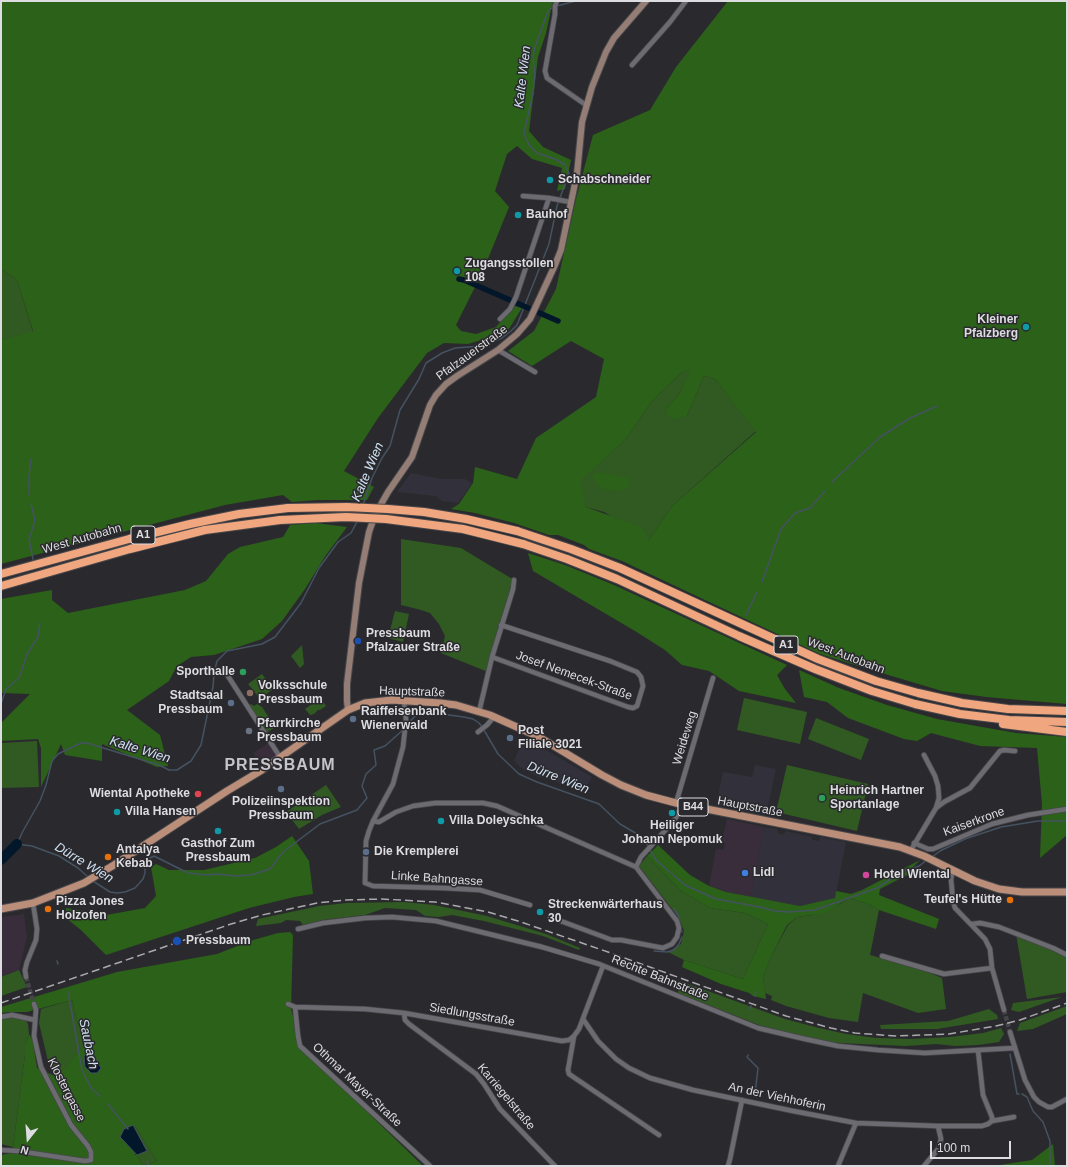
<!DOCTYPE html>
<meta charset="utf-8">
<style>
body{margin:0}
#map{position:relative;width:1068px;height:1167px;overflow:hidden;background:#2a2a2e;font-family:Arial,sans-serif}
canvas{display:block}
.frame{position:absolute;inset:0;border:2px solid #dddce0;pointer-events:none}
.north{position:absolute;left:8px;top:1119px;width:40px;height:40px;-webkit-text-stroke:3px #2a2a2e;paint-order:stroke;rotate:197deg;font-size:11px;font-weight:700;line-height:16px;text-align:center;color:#dddce0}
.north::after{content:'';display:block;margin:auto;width:14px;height:18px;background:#dddce0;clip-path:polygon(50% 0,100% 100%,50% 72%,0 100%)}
.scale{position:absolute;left:930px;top:1141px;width:81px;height:18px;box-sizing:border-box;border:2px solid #dddce0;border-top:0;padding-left:5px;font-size:12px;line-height:14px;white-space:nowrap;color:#dddce0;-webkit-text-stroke:3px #2a2a2e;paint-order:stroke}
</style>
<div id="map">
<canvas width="1068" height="1167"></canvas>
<div class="frame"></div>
<div class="north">N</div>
<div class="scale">100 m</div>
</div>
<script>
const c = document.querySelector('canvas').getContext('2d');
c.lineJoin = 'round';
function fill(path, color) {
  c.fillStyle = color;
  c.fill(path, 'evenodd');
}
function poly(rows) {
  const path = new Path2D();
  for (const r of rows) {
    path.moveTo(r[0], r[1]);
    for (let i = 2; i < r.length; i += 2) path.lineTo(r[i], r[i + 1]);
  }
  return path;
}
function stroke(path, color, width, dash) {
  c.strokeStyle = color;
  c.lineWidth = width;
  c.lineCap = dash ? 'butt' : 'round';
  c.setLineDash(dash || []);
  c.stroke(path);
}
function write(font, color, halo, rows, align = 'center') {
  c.font = font + ' Arial,sans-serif';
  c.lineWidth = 3;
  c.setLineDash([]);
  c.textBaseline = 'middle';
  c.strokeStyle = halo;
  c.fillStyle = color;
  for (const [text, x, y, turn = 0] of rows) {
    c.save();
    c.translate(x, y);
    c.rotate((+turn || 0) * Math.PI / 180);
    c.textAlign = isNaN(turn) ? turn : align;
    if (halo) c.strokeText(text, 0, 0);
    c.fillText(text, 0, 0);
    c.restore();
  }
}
fill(poly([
 [269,743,278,756,262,767,253,753],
 [727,819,764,827,751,897,726,892,709,886,716,849,724,850,725,843,722,841],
 [24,914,27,937,19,970,1,977,1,917]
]), '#392d3b');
fill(poly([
 [411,473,441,479,465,479,472,483,458,503,442,501,436,496,397,492],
 [526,738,592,777,584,791,542,777,540,778,520,767,514,761,523,741],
 [755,765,776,769,766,815,716,805,723,772,752,777],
 [764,827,777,829,778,833,783,835,786,831,812,837,812,840,819,841,820,837,846,842,835,898,800,906,751,897]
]), '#32313b');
fill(poly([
 [1,269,17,280,33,332,1,340],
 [691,368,680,393,665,410,687,416,704,376,715,379,756,431,672,506,649,540,604,512,586,507,579,481,626,439,652,401,682,372],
 [401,539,461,548,514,580,488,672,441,653,445,636,439,624,430,613,421,610,401,605],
 [395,611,409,614,403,642,388,638],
 [302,645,304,664,300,668,291,656],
 [262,674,273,689,260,699,248,684],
 [744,698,807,712,800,744,737,730],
 [318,700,322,700,326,706,320,710,318,710,314,714,310,715,305,709],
 [251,704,254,706,257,704,262,707,270,719,269,721,274,728,266,733,249,706],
 [816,718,869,739,861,760,808,739],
 [37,741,39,787,1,788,1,743],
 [787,765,868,784,857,831,776,812],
 [326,785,341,807,322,815,299,829,286,812],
 [647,856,681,891,710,908,745,913,768,924,743,979,684,960,668,952,681,944,684,931,679,918,639,866],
 [849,898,868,904,879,910,870,955,925,971,942,978,946,1009,918,1013,863,993,858,1022,829,1018,786,1006,771,1000,772,996,765,993,763,976,772,955,788,925,797,917,812,915,840,904],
 [404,902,434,905,487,916,546,934,580,948,579,950,543,936,484,921,452,915,439,917,425,916,416,910,385,908,365,915,323,920,303,925,300,921,286,920,281,923,256,926,258,919,319,906,347,903],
 [1016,934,1067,956,1067,992,1027,999],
 [19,970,27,987,1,996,1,977],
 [680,981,785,1019,819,1028,846,1034,876,1038,911,1039,950,1037,983,1033,1001,1028,1004,1034,999,1042,978,1045,955,1046,936,1044,906,1046,838,1043,804,1037,759,1025,678,993],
 [1062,997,1019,1012,1011,1010,1013,1003],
 [72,1000,78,1025,88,1041,58,1077,48,1061,39,1023,41,1009],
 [1067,1006,1067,1014,1033,1029,1017,1031,1020,1023],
 [989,1009,997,1015,998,1019,937,1029,881,1029,880,1025,948,1021],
 [11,1017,25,1019,28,1024,29,1034,25,1045,25,1055,13,1147,1,1144,1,1019],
 [133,1125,137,1129,157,1161,143,1166,137,1155,147,1151]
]), '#305a21');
fill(poly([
 [1,1,554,1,552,5,546,33,538,57,529,131,543,147,571,160,565,189,557,191,562,168,532,159,517,146,507,154,495,191,509,207,483,271,456,325,461,331,476,334,496,327,515,306,522,308,507,332,468,344,444,343,427,353,378,418,344,471,374,487,367,500,318,500,292,502,283,495,225,505,1,564,1,340,33,331,17,280,1,269],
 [728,1,1067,1,1067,704,986,697,942,691,848,663,820,654,622,561,589,549,584,545,558,535,549,535,514,523,475,513,451,509,459,504,473,483,475,467,517,479,536,438,596,397,604,359,571,341,532,366,508,351,534,331,556,289,576,199,593,135,650,110,676,67],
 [690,369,680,393,665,410,671,419,687,416,704,376,715,379,756,432,672,506,649,540,641,527,586,507,580,481,626,439,652,401,682,372],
 [597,472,628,478,630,484,623,491,602,489,592,477],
 [316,523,347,527,326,555,305,589,282,621,262,639,214,655,191,657,177,666,169,681,127,710,160,735,168,766,157,767,102,744,102,761,65,755,61,744,41,787,41,748,38,739,1,741,1,723,30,694,1,693,1,599,52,590,52,600,68,613,185,590,206,581,228,554,240,547,283,537,290,525],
 [528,553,565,565,614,585,787,665,777,675,785,689,796,703,739,691,709,671,682,665,665,650,635,631,533,571],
 [799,670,839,688,887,705,937,719,1016,733,1067,737,1067,835,1040,858,1042,804,1037,748,980,746,931,733,917,741,904,739,848,718,827,702,804,697],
 [292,836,309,861,313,894,294,897,249,908,106,955,81,930,66,918,66,908,106,915,145,908,156,896,151,867,156,864,169,870,204,870,255,858,276,847],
 [658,845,690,875,709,886,726,892,800,906,835,898,836,891,851,894,862,890,920,860,911,869,913,872,880,889,879,895,939,919,936,929,879,910,868,904,849,898,825,913,797,917,787,925,772,955,763,976,766,999,753,996,749,993,721,984,682,967,684,960,743,979,768,924,745,913,710,908,681,891,647,856],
 [290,932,293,935,291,1009,301,1045,327,1073,423,1166,1,1166,1,1155,13,1153,13,1147,25,1055,25,1045,29,1034,33,1041,37,1068,57,1077,88,1041,78,1025,72,1000,27,1012,8,1012,1,1013,1,1007,117,972,217,954,250,941,278,933],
 [133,1125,137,1129,157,1161,143,1166,137,1155,135,1155],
 [1053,1144,1055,1166,993,1166,1032,1160]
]), '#2c6119');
const water = poly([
 [86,1054,94,1055,101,1068,97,1073,91,1073,85,1067,84,1056,86,1054],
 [133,1125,147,1151,137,1155,120,1137,124,1129,133,1125]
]);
fill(water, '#03172a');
stroke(water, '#445261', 1);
stroke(poly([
 [557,6,576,1],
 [832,482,880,437,910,418,937,406],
 [29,495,29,476,31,459],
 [31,504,35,520,29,540,33,559],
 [363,505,372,478,382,458,390,446,400,410,419,379,426,363,442,353,455,348,482,346,502,338,511,331,517,325,549,244,557,206,569,173,565,165,557,160,537,153,529,145,524,133,533,93,535,74,533,57,535,47,548,11,553,7],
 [762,582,781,529,795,513,810,508,825,491],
 [746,615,757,592],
 [1,704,6,689,19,678,27,654,38,637,40,623],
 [406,726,415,716,421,714,434,713,464,717,473,719,479,723,482,727],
 [484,730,498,754,519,774,537,782,599,804,620,824,644,838,648,846],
 [650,850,657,861,685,885,716,899,760,907,774,911,789,912,815,910,877,888,902,872,919,866,927,860],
 [932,857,940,851,965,839,1001,827,1038,821,1067,821],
 [88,877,78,868,59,856,32,846,17,844,23,831,40,801,46,785,52,761,58,754,81,743,87,743,159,765,169,770,177,770,191,761,201,745,213,687,214,673,217,661,227,651,262,644,275,637,301,603,319,568,338,542,351,533,358,520],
 [93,881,110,892,117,893,125,892,135,888,143,879,145,873,145,866,148,859,154,856,188,873,206,875,218,874,234,876,251,875,270,869,283,852,320,824,357,810,367,798,362,786,366,774,376,765,374,750,385,746,404,729],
 [674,909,678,915,682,932],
 [654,951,667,952,674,950,679,944,682,937],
 [57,961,58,964],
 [69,992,69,997,82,1070,91,1088,100,1096],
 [755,996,756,992],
 [750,1009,751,1006],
 [1010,1054,1017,1094,1019,1094],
 [748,1055,747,1057,758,1068,755,1094],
 [1022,1094,1027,1097,1033,1111,1043,1122,1050,1141,1050,1163,1051,1166],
 [108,1104,128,1129],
 [147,1162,149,1166]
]), '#445261', 1.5);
stroke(poly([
 [459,279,464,280,558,321]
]), '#03172a', 5.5);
stroke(poly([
 [1,860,17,844]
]), '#03172a', 10);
stroke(poly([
 [26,977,34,1004],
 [1004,1010,1010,1032]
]), '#454549', 4.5, [4.5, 2]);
const street = poly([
 [557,1,555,6,555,14,545,71,547,78,586,105],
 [632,65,670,22,686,1],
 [523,196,549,198,570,202],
 [500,319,510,309,516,297,549,198],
 [498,350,535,372],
 [492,657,628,707,633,708,637,706,643,686,641,677,637,672,610,661,501,625],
 [226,673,280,757],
 [404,701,406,720,403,747,393,784,373,821,369,831,366,841,365,883,373,886,443,888,480,890,530,905],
 [479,712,492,657,513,589,514,580],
 [478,732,487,725,494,717],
 [676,803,713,678],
 [936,808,944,802,970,788,1000,751,1004,750,1015,751],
 [373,821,379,822,396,812,413,806,435,803,483,803,497,806,636,867,677,921,679,928,677,937,672,944,663,948,621,940,612,940,550,917],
 [914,843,928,849,933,849,992,824,1028,815,1067,809],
 [911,850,936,808,939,798,938,786,935,776,924,755],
 [636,867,641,857,671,824,677,816,682,805],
 [953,870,951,879,953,901,955,908,985,939,990,949,992,968,1004,1010],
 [972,924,980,923,999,927,1053,948,1067,955],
 [298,929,323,923,365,918,392,917,436,921,542,947,599,964,758,1028,805,1039,838,1046,878,1050,925,1053,1015,1048],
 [882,956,944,974,992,968],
 [26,977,25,970,27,962,36,940,37,929,33,903],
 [288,1004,295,1007,365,1009,404,1013,562,1041,569,1040,574,1036,579,1029,603,966],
 [295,1007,298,1036,300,1046,430,1166],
 [404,1013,405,1020,409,1024,476,1074,484,1084,500,1109,555,1166],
 [1,1017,12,1015,35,1020],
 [583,1019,598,1041,616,1059,629,1068,650,1078,693,1090,793,1111,856,1123,938,1126,982,1126,988,1124,992,1121,1014,1117],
 [1010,1032,1025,1080,1034,1097,1039,1102,1048,1107,1052,1107,1067,1099],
 [574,1036,568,1070,569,1074,659,1135],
 [978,1050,983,1095,992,1117,992,1121],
 [1,1150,18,1151,85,1161,91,1160,91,1152,88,1146,71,1125,41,1067,34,1036,36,1010,34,1004],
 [728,1166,730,1159,742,1100],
 [838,1166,856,1123],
 [924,1166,939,1148,941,1139,938,1126]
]);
const secondary = poly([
 [348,710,347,701,347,684,359,583,369,532,375,515,388,492,412,457,430,405,436,395,446,384,457,376,498,350,517,334,530,319,555,265,561,250,577,174,582,122,592,87,606,52,614,38,646,1]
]);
const primary = poly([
 [1,909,33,903,84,883,114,865,227,791,262,770,348,710,365,703,392,700,440,703,456,705,490,715,539,737,602,775,621,785,646,795,676,803,900,847,924,856,975,881,999,889,1022,892,1067,892]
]);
const highway = poly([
 [517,531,571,549,620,568,818,659,876,681,918,693,962,703,1008,709,1067,711],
 [523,544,567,559,617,579,739,636,815,669,872,691,915,704,960,714,1009,720,1067,722],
 [1,574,129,539,190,524,239,514,288,508],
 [1,586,130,549,205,530,280,520],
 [1003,724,1067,732]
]);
stroke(street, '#48474b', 6);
stroke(secondary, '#48474b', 8);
stroke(primary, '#48474b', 9);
stroke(highway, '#48474b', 10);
stroke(street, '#6c6b71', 4.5);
stroke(secondary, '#947d75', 6);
stroke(primary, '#bb8e79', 7);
stroke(highway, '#f0a67e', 8);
stroke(poly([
 [1,1003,231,924,262,915,317,903,346,900,382,899,435,902,488,912,518,921,608,952,786,1016,831,1028,855,1033,896,1036,949,1034,996,1026,1020,1020,1067,1003]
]), '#aaaaae', 1.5, [8, 4]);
const highwayBridge = poly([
 [288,508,347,507,388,509,424,512,466,519,517,531],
 [280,520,346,517,386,519,463,529,523,544]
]);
stroke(highwayBridge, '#48474b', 10, []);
stroke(highwayBridge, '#f0a67e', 8);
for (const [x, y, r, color] of [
 [550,180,4,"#0f9aa8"],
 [518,215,4,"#0f9aa8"],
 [457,271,4,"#0f9aa8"],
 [1026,327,4,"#0f9aa8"],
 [358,641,4,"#1a4fb4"],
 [243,672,4,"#2e9e5b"],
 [250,693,4,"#8d6e63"],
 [231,703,4,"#5c6f8a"],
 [353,719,4,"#5c6f8a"],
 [249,731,4,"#6b7280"],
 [510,738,4,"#5c6f8a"],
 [281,789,4,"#5c6f8a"],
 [198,794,4,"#e0444e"],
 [822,798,4,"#2e9e5b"],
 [117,812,4,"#0f9aa8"],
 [672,813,4,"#0f9aa8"],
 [441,821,4,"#0f9aa8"],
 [218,831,4,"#0f9aa8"],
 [366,852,4,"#5c6f8a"],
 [108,857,4,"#e8710a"],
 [745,873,4,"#3f7fe0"],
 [866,875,4,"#d1479c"],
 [1010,900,4,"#e8710a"],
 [48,909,4,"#e8710a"],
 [540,912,4,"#0f9aa8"],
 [177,941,5,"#1a4fb4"]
]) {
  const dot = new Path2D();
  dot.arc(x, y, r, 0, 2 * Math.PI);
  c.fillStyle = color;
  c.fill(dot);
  stroke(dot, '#2a2a2e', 1.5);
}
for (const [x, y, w] of [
 [143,535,24],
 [786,645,24],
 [693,807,30]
]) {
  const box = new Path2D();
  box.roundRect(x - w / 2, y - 9, w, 18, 3);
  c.fillStyle = '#2a2a2e';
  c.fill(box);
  stroke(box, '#dddce0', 1);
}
write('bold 11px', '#dddce0', null, [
 ["A1",143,535],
 ["A1",786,645],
 ["B44",693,807]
]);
write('bold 12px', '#dddce0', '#2a2a2e', [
 ["Schabschneider",558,180],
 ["Bauhof",526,215],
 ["Zugangsstollen",465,264],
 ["108",465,278],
 ["Kleiner",1018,320,"right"],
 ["Pfalzberg",1018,334,"right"],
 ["Pressbaum",366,634],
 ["Pfalzauer Straße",366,648],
 ["Sporthalle",235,672,"right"],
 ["Volksschule",258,686],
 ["Pressbaum",258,700],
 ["Stadtsaal",223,696,"right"],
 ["Pressbaum",223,710,"right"],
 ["Raiffeisenbank",361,712],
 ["Wienerwald",361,726],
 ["Pfarrkirche",257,724],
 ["Pressbaum",257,738],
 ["Post",518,731],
 ["Filiale 3021",518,745],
 ["Heinrich Hartner",830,791],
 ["Sportanlage",830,805],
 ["Wiental Apotheke",190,794,"right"],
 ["Polizeiinspektion",281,802,"center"],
 ["Pressbaum",281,816,"center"],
 ["Villa Hansen",125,812],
 ["Villa Doleyschka",449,821],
 ["Heiliger",672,826,"center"],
 ["Johann Nepomuk",672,840,"center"],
 ["Gasthof Zum",218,844,"center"],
 ["Pressbaum",218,858,"center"],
 ["Antalya",116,850],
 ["Kebab",116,864],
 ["Die Kremplerei",374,852],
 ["Lidl",753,873],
 ["Hotel Wiental",874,875],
 ["Teufel's Hütte",1002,900,"right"],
 ["Pizza Jones",56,902],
 ["Holzofen",56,916],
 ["Streckenwärterhaus",548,905],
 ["30",548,919],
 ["Pressbaum",186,941]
], 'left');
write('12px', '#dddce0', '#2a2a2e', [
 ["Pfalzauerstraße",472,353,-36],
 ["West Autobahn",82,539,-16],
 ["West Autobahn",846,656,21],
 ["Josef Nemecek-Straße",574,676,20],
 ["Hauptstraße",412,692,2],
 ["Weideweg",685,738,-73],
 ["Hauptstraße",750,807,11],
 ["Kaiserkrone",974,822,-20],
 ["Linke Bahngasse",437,879,4],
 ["Rechte Bahnstraße",660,978,22],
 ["Siedlungsstraße",472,1015,10],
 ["Othmar Mayer-Straße",357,1085,43],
 ["Klostergasse",66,1090,63],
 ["Karriegelstraße",506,1097,50],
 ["An der Viehhoferin",777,1097,12]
]);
write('italic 13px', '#d0e0f1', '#2a2a2e', [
 ["Kalte Wien",523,77,-83],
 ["Kalte Wien",368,472,-67],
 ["Kalte Wien",140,750,17],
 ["Dürre Wien",558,778,22],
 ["Dürre Wien",84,863,31],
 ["Saubach",88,1044,78]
]);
c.letterSpacing = '1px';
write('bold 16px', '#c5c5cb', '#2a2a2e', [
 ["PRESSBAUM",280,766]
]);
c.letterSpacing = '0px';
</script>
